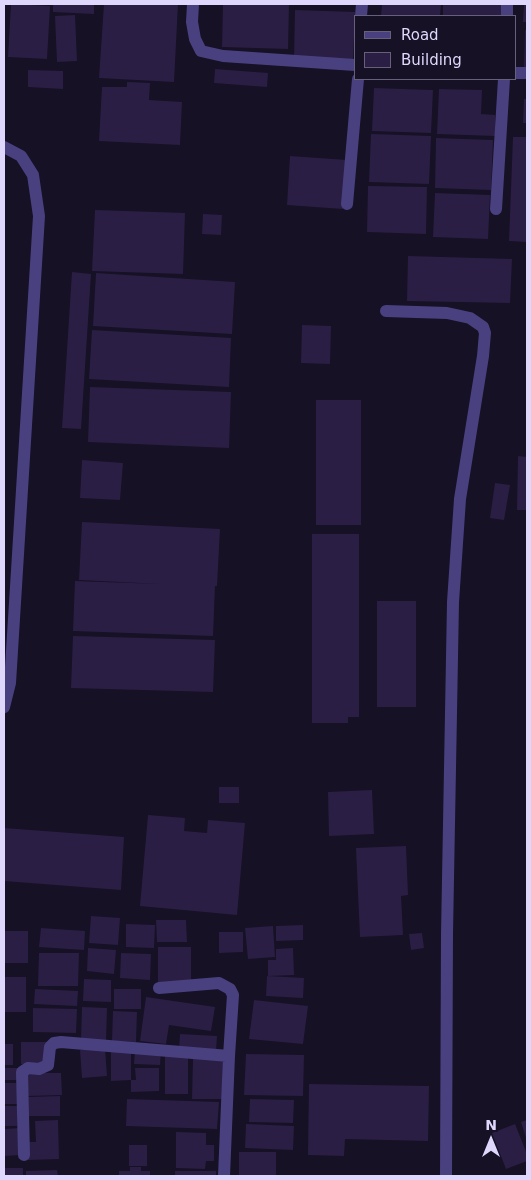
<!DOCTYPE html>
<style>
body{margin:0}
#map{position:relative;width:531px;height:1180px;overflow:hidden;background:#161124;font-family:"DejaVu Sans",sans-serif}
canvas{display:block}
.frame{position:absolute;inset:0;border:5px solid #dfd7fc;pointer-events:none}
.legend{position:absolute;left:354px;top:15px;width:162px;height:65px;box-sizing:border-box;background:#161124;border:1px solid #66607a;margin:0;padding:6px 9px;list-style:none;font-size:15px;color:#dfd7fc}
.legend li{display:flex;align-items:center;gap:10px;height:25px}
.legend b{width:25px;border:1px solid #66607a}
.north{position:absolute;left:466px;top:1115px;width:50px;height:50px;-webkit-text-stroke:4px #161124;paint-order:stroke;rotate:0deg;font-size:14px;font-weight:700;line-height:20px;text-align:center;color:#dfd7fc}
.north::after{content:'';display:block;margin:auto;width:18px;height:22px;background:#dfd7fc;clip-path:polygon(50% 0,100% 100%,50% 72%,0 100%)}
</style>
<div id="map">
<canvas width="531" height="1180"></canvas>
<div class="frame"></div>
<ul class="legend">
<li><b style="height:6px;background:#494080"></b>Road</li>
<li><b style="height:14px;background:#2a1e44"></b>Building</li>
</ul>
<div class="north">N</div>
</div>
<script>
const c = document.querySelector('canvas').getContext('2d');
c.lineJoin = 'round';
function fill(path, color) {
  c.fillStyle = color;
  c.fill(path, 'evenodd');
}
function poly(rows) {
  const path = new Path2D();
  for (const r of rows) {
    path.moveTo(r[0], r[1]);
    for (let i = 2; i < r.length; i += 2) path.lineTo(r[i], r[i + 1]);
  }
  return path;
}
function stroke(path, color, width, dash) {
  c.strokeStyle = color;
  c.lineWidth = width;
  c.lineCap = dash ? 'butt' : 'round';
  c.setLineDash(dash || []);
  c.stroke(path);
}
fill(poly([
 [11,4,50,6,47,59,8,57],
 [53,4,94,4,94,14,53,12],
 [104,4,178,4,174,82,99,78],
 [223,4,289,4,288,49,222,47],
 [382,4,441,4,440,16,381,16],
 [443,4,502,4,501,16,443,16],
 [524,4,527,4,527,22,523,22],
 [295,10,355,12,353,60,294,59],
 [75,15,77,61,57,62,55,16],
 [525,30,527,30,527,67,524,67],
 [215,69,268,73,267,87,214,83],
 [28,70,63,71,63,89,28,87],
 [127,82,150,83,149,100,182,102,180,145,99,141,102,87,127,87],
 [374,88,433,90,431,133,372,131],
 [439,89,482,90,481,114,495,115,495,136,437,134],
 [524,99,527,99,527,123,523,123],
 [371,134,431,136,429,184,369,182],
 [513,137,527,137,527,242,509,241],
 [436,138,493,140,491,190,435,188],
 [290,156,347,160,343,209,287,205],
 [368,186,427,187,426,234,367,232],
 [435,193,490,195,488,239,433,237],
 [95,210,185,213,183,274,92,271],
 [203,214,222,215,221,235,202,234],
 [408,256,512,259,510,303,407,301],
 [72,272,91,274,81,429,62,428],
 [96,273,235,282,232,334,93,326],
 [302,325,331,326,330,364,301,363],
 [92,330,231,338,229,387,89,379],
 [90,387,231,392,229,448,88,442],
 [316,400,361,400,361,525,316,525],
 [518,456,527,457,527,510,517,510],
 [82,460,123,463,120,500,80,498],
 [495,483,510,485,504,520,490,518],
 [82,522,220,529,217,586,215,586,213,636,73,631,75,581,161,584,79,580],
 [312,534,359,534,359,717,348,717,348,723,312,723],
 [377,601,416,601,416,707,377,707],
 [73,636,215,640,213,692,71,688],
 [219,787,239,787,239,803,219,803],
 [372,790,374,834,329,836,328,792],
 [148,815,185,818,184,831,207,833,208,820,245,823,237,915,140,906],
 [4,828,124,837,121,890,4,881],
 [406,846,408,895,401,896,403,935,360,937,356,848],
 [91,916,120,918,118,945,89,943],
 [156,920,186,920,187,942,157,942],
 [126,924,155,925,154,948,126,947],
 [303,925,303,940,276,941,276,926],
 [273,926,275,957,248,959,245,928],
 [41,928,85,931,84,950,39,947],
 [4,931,28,931,28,963,4,963],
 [219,932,243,932,243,952,219,953],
 [422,933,424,948,411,950,409,934],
 [158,947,191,947,191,982,158,982],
 [88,948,116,950,114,974,87,971],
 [293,948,294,975,268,976,268,960,276,960,276,949],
 [39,953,79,953,78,986,38,986],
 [121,953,151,954,150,980,120,978],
 [267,976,304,978,303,998,266,996],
 [4,977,26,977,26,1012,4,1012],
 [84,979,111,980,111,1002,83,1001],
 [35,989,78,991,77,1006,34,1004],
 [114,989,141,989,141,1009,114,1009],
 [146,997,215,1007,211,1031,169,1025,166,1044,140,1041],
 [254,1000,308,1006,303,1044,249,1039],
 [82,1007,107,1008,106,1041,81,1040],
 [33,1008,77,1009,76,1033,33,1032],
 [113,1011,137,1012,136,1042,112,1041],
 [180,1034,217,1036,216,1051,179,1050],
 [21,1042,48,1042,47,1065,21,1064],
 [4,1044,13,1044,13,1065,4,1065],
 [105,1048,107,1076,82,1078,80,1050],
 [135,1050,161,1051,160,1065,134,1064],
 [111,1051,131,1051,131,1080,136,1080,135,1068,159,1068,159,1091,131,1092,131,1080,111,1081],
 [165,1054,188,1054,188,1094,165,1094],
 [246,1054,304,1055,303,1096,244,1095],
 [193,1059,223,1059,222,1099,192,1099],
 [4,1068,18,1068,18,1080,4,1080],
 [26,1073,61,1073,62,1095,27,1096],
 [4,1083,19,1083,19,1104,4,1104],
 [309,1084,429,1086,428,1141,345,1139,344,1156,308,1155],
 [60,1096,60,1116,29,1116,28,1097],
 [127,1099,219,1102,217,1129,126,1126],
 [250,1099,294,1100,293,1123,249,1122],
 [4,1106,17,1106,17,1126,4,1126],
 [58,1120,59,1159,28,1160,27,1142,36,1142,35,1121],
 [527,1120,527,1141,521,1122],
 [246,1124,294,1126,293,1150,245,1148],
 [515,1124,527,1154,527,1161,506,1169,492,1133],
 [21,1128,21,1155,4,1156,4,1129],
 [176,1132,206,1133,206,1145,214,1145,214,1161,206,1161,205,1169,176,1168],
 [129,1145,147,1145,147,1166,129,1166],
 [239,1152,276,1152,276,1176,239,1176],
 [130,1167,141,1167,141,1171,150,1171,150,1176,119,1176,119,1171,130,1171],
 [4,1168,23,1168,23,1176,4,1176],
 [57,1170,58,1176,26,1176,26,1171],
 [175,1171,216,1171,216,1176,175,1176]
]), '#2a1e44');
stroke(poly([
 [193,4,192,22,195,39,201,51,223,56,355,65],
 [361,16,362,4],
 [507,16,507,4],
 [515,73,527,73],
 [4,147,21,156,33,175,39,216,10,683,4,707],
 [347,204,358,79],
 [496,209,504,79],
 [386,311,447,313,470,318,483,327,485,333,483,356,460,499,453,602,447,934,446,1176],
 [159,988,219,983,230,989,233,995,229,1056,224,1176],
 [24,1155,22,1072,28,1068,39,1069,48,1065,50,1047,54,1043,61,1042,229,1056]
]), '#494080', 12);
</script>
